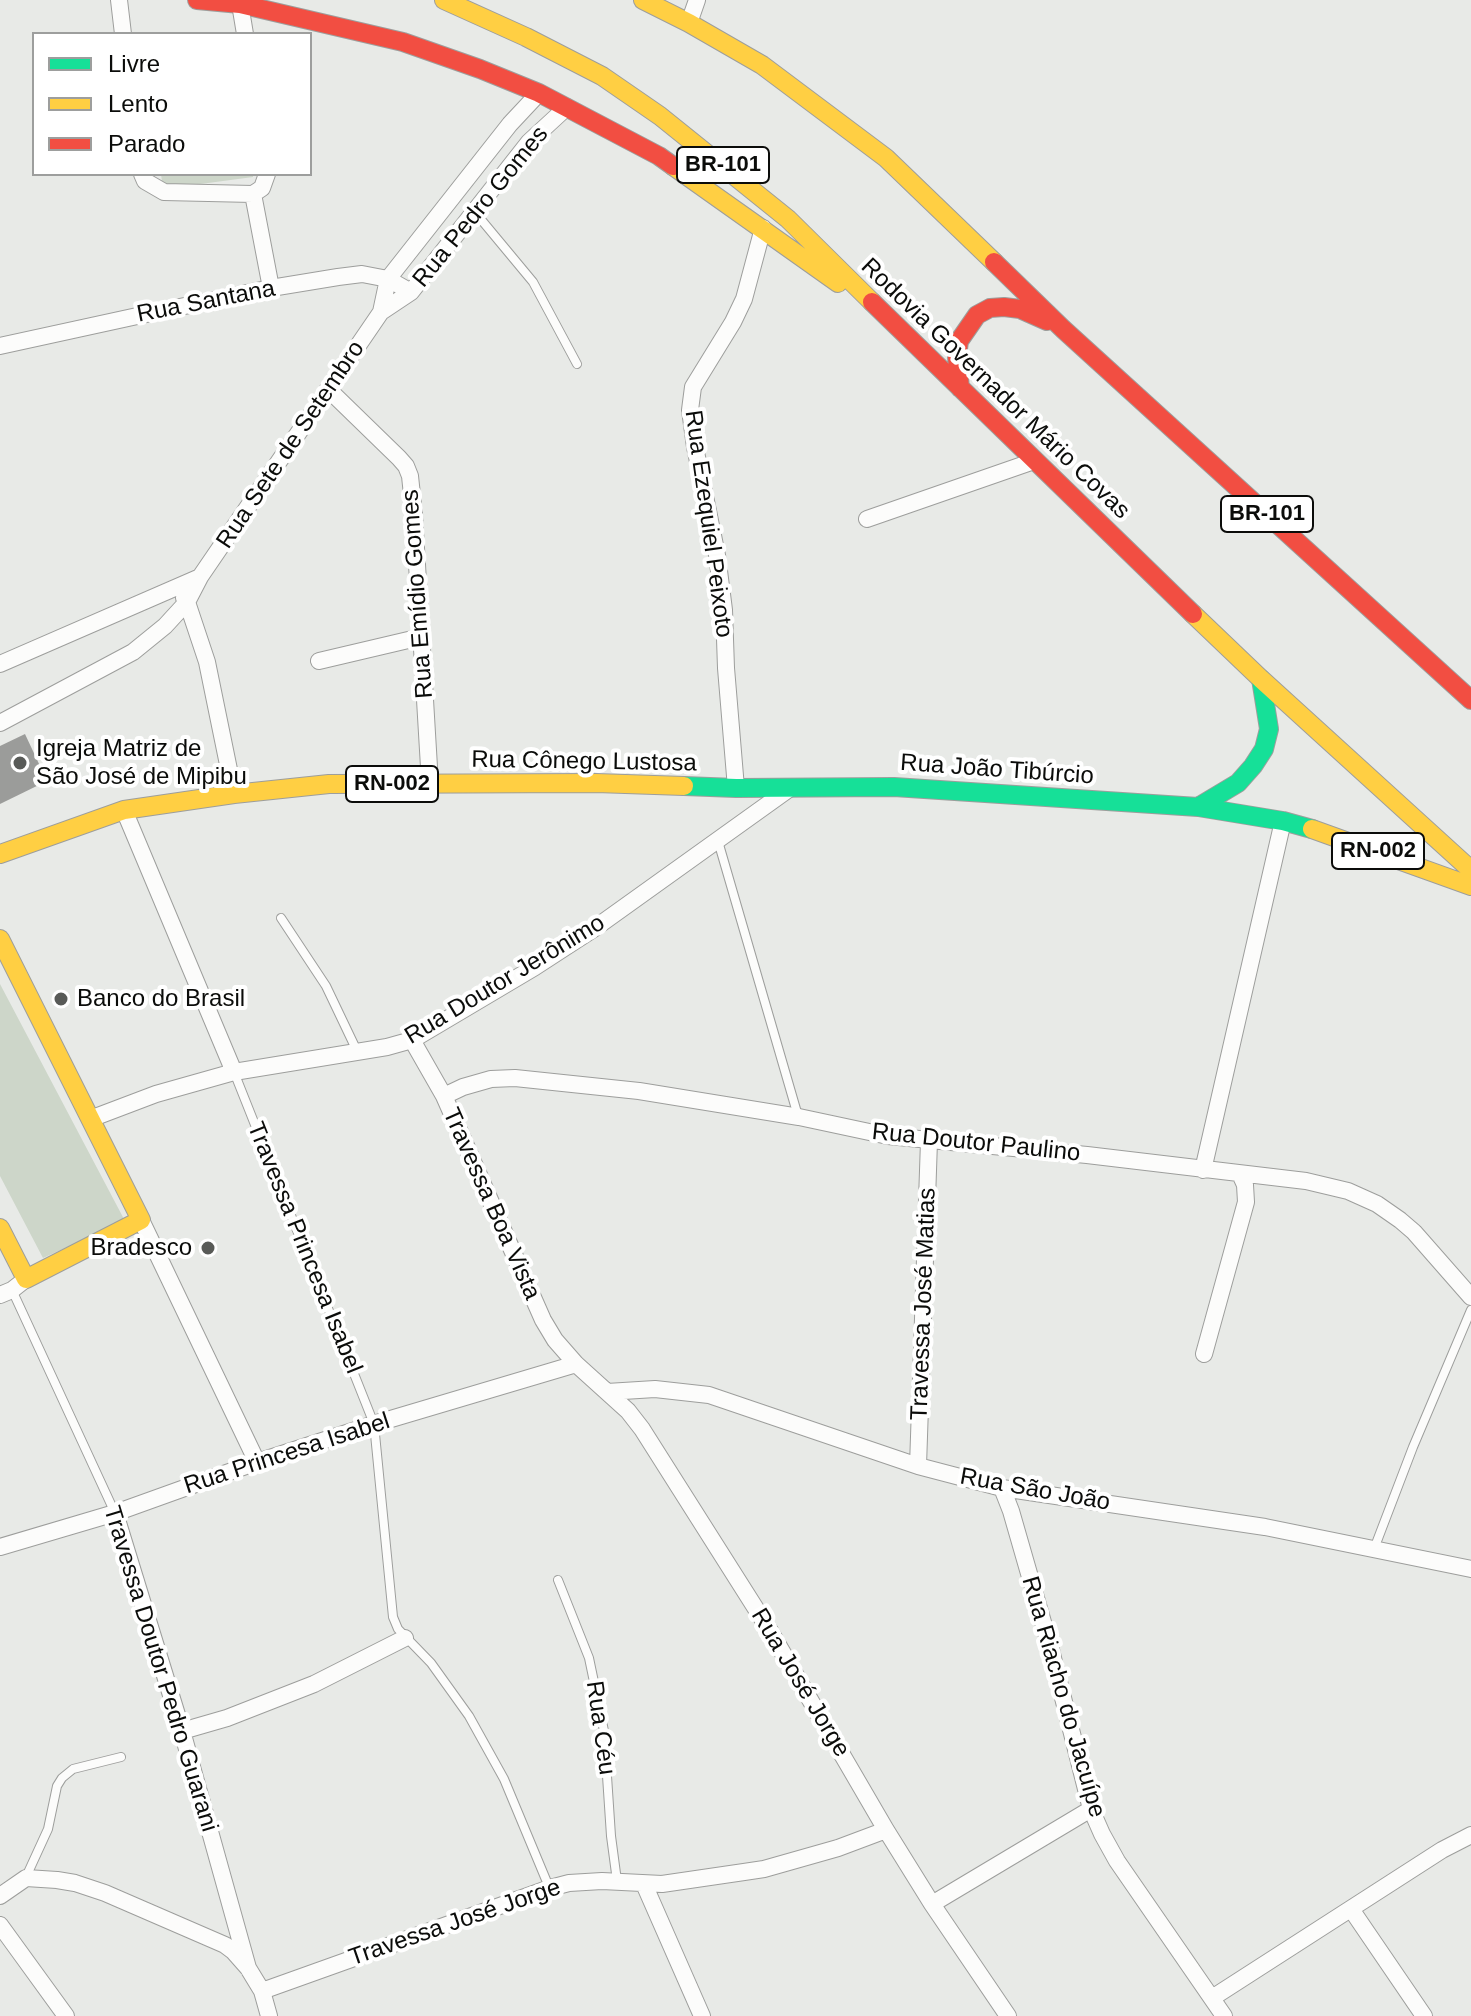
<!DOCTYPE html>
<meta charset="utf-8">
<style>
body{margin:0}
#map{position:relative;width:1471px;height:2016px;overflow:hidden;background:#e8eae7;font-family:Helvetica,sans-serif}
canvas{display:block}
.legend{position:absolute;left:32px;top:32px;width:280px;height:144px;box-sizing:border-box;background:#fff;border:2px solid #9d9e9d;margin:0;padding:10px 14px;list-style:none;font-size:24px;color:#0b0c0a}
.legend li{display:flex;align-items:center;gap:16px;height:40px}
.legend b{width:40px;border:2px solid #9d9e9d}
</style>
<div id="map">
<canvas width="1471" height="2016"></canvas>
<ul class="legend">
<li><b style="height:10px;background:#16e098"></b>Livre</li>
<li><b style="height:10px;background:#ffcf43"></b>Lento</li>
<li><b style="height:10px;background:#f24e42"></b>Parado</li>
</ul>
</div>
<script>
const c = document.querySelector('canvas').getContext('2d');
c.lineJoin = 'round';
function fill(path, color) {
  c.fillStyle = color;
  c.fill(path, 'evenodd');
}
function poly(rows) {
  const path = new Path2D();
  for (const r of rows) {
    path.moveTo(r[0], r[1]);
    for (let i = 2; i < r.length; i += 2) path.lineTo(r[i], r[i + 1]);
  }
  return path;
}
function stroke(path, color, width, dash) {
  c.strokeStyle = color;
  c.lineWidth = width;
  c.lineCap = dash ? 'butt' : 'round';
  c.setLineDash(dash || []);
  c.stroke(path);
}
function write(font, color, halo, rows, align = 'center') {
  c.font = font + ' Helvetica,sans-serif';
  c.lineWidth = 8;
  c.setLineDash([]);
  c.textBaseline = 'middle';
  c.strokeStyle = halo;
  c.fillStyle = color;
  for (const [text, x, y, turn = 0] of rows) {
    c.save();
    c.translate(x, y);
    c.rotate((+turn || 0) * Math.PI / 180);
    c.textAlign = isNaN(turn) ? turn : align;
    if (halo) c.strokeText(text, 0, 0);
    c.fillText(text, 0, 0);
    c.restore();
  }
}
fill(poly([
 [161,174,253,174,253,177,163,189],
 [0,984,125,1221,43,1258,0,1176]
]), '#cdd6c9');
fill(poly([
 [25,734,47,781,0,804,0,746]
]), '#9b9c9a');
const lane = poly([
 [474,211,533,282,577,364],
 [718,841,798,1116],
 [281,918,326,986,357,1051],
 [234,1072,374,1424,393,1617,398,1629,431,1663,469,1716,504,1779,549,1887],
 [12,1290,115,1513],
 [1374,1549,1413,1447,1471,1310],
 [558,1580,589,1658,598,1701,604,1731,611,1836,617,1881],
 [26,1877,48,1829,57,1786,62,1778,73,1769,121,1757]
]);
const street = poly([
 [119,0,123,34],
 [240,4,245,34],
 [689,23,697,0],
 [142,174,145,181,164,192,253,194],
 [267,174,262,188,253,194,271,288],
 [381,312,388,279,510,124,539,93],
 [0,346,151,313,271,288,338,277,362,274,388,279,411,292],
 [328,389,399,458,406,466,410,476,414,514,430,784],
 [867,519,1034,461],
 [184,598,187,602,207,662,234,794],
 [319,661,421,637],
 [0,664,200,577],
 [0,723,133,652,165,626,187,602,200,577,381,312,411,292,529,142,567,107],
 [736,788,726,668,724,610,717,555,695,447,690,410,693,387,733,322,744,299,763,228],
 [124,810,234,1072],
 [412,1040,444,1096,543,1320,555,1340,576,1364,628,1411,642,1429,770,1631,886,1830,932,1904,1008,2016],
 [444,1096,463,1087,491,1079,515,1078,639,1091,799,1117,888,1136,1087,1155,1306,1181,1348,1191,1377,1204,1400,1220,1414,1232,1471,1297],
 [90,1119,156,1094,234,1072,387,1047,412,1040,535,967,595,928,789,789],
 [1203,1170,1283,821],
 [141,1220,257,1462],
 [0,1295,12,1290,26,1279],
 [1204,1354,1246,1202,1245,1185,1240,1174],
 [607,1392,655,1389,709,1395,918,1466,1002,1488,1265,1527,1471,1569],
 [918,1466,929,1141],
 [1002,1488,1011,1511,1051,1650,1091,1809,1102,1834,1117,1861,1224,2016],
 [115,1513,182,1731,248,1968],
 [0,1547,115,1513,257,1462,374,1424,576,1364],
 [182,1731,227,1718,314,1684,405,1638],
 [644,1884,702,2016],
 [0,1896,26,1878,57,1880,75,1883,105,1893,225,1945,233,1951,248,1968,262,1991,269,2016],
 [932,1904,1091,1809],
 [1351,1909,1424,2016],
 [0,1925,66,2016],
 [262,1991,550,1888,569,1883,602,1881,662,1884,744,1872,764,1869,838,1848,886,1830],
 [1212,1998,1442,1850,1471,1835]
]);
const fast = poly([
 [684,786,736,788,894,787,1198,807,1283,821,1312,829],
 [1198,807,1238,783,1253,766,1264,749,1269,729,1261,679]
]);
const slow = poly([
 [444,0,526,37,602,76,660,116,788,219,872,302],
 [643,0,689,23,762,65,886,158,994,262],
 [673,166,838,283],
 [1193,614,1261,679,1471,870],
 [1312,829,1471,886],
 [0,854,124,810,234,794,329,784,596,783,684,786],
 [0,939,141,1220,26,1279,0,1228]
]);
const jam = poly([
 [197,0,240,4,403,42,480,69,539,93,659,156,673,166],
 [994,262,1063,329,1471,700],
 [872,302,1193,614],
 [960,388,957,357,959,341,977,315,990,308,1004,307,1020,309,1047,321]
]);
stroke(lane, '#9d9e9c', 10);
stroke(street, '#9d9e9c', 18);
stroke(fast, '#9d9e9c', 20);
stroke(slow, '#9d9e9c', 20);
stroke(jam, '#9d9e9c', 20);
stroke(lane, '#fcfcfb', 8);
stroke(street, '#fcfcfb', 16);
stroke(fast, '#16e098', 18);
stroke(slow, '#ffcf43', 18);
stroke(jam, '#f24e42', 18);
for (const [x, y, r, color] of [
 [20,763,8,"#585a57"],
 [61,999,8,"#585a57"],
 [208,1248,8,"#585a57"]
]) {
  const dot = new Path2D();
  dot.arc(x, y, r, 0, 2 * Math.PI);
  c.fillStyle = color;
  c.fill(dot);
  stroke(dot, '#fff', 3);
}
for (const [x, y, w] of [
 [723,165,92],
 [1267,514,92],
 [392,784,92],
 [1378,851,92]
]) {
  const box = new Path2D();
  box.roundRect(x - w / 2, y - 18, w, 36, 6);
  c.fillStyle = '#fff';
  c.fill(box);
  stroke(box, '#0b0c0a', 2);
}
write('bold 22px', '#0b0c0a', null, [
 ["BR-101",723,165],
 ["BR-101",1267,514],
 ["RN-002",392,784],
 ["RN-002",1378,851]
]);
write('24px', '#0b0c0a', '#fff', [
 ["Rua Pedro Gomes",481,207,-51],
 ["Rua Santana",206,302,-11],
 ["Rodovia Governador Mário Covas",995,389,44],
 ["Rua Sete de Setembro",291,445,-56],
 ["Rua Ezequiel Peixoto",708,524,82],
 ["Rua Emídio Gomes",418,594,-94],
 ["Rua Cônego Lustosa",584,762,1],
 ["Rua João Tibúrcio",997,770,4],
 ["Rua Doutor Jerônimo",505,980,-31],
 ["Rua Doutor Paulino",976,1143,6],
 ["Travessa Boa Vista",491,1204,66],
 ["Travessa Princesa Isabel",304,1248,68],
 ["Travessa José Matias",924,1304,-88],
 ["Rua Princesa Isabel",287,1454,-18],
 ["Rua São João",1035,1490,10],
 ["Travessa Doutor Pedro Guarani",160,1669,73],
 ["Rua José Jorge",800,1683,59],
 ["Rua Riacho do Jacuípe",1063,1697,74],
 ["Rua Céu",600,1728,82],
 ["Travessa José Jorge",455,1923,-19]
]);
write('24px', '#0b0c0a', '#fff', [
 ["Igreja Matriz de",36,749],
 ["São José de Mipibu",36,777],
 ["Banco do Brasil",77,999],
 ["Bradesco",192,1248,"right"]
], 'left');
</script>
